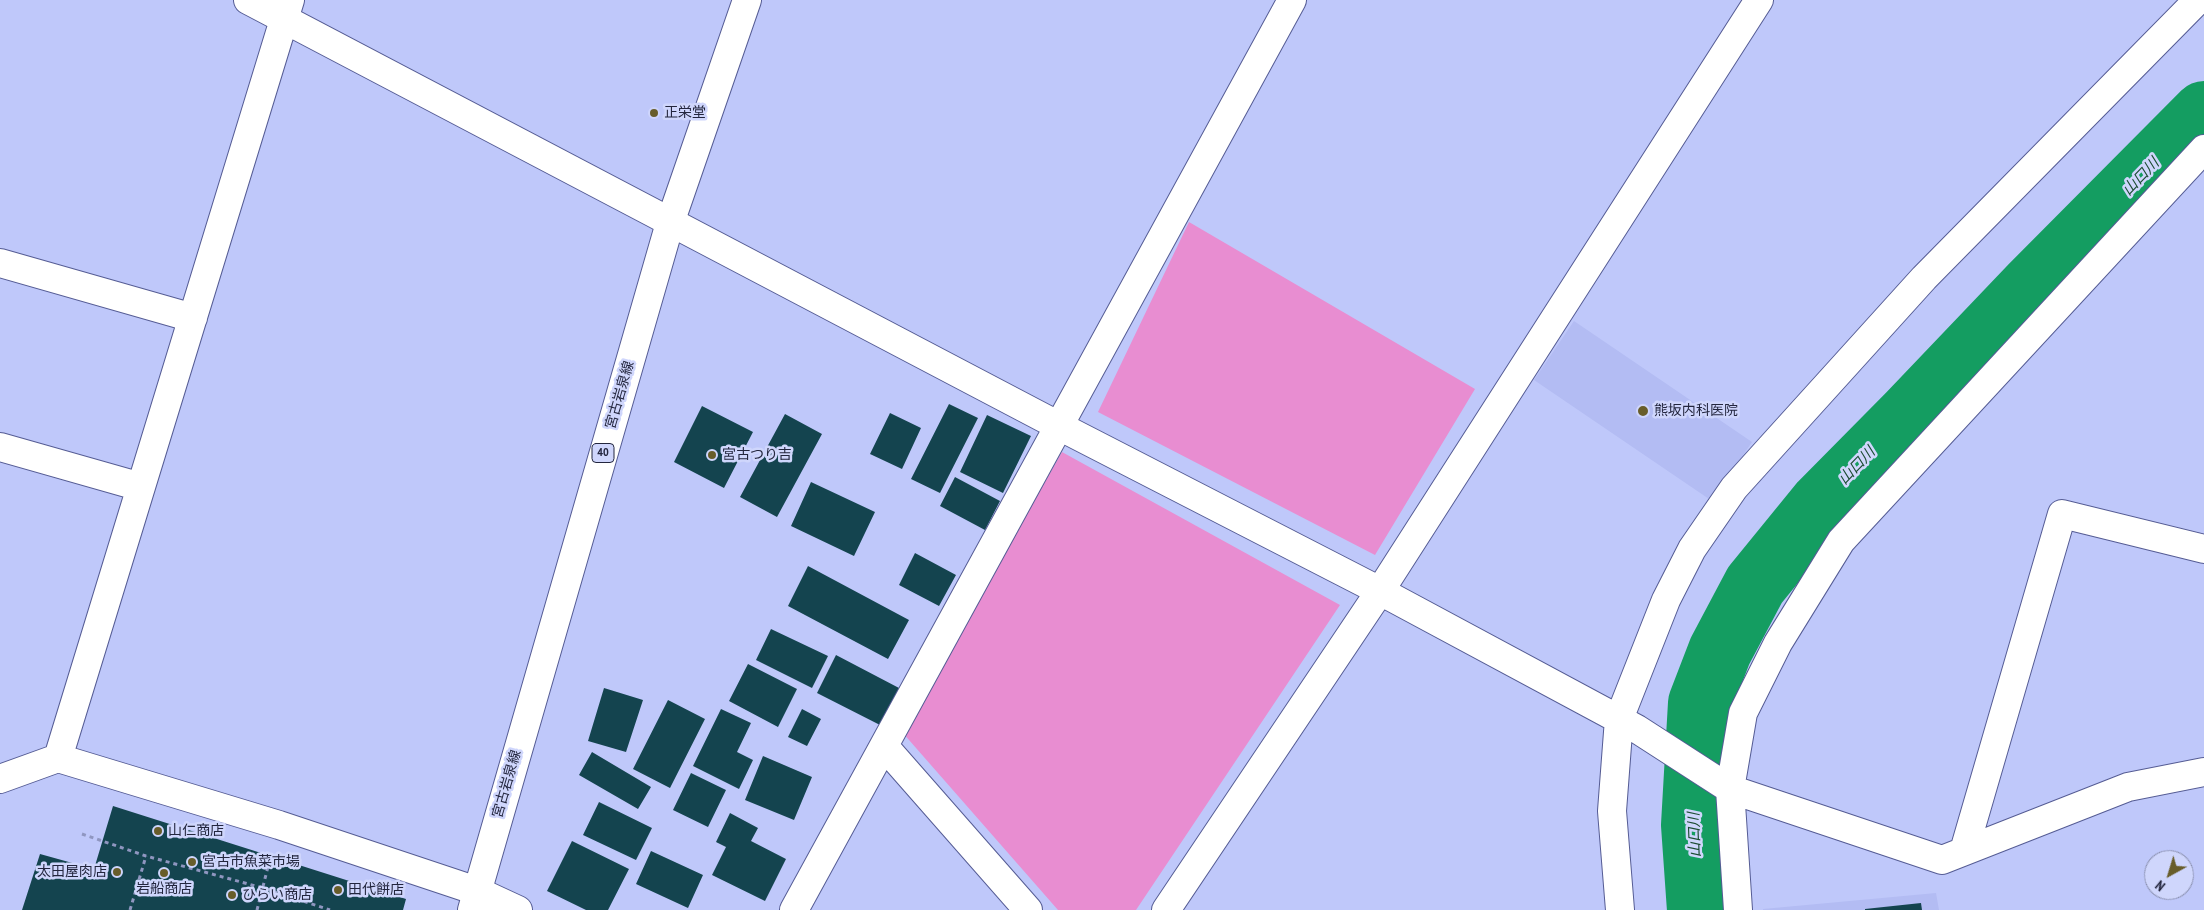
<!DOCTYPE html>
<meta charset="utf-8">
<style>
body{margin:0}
#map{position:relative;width:2204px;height:910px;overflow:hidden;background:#bfc8fa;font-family:"PT Sans Narrow",sans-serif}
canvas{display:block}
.north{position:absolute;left:2144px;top:850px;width:50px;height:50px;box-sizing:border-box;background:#cfd6fc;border:1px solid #8a90b0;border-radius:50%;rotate:219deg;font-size:14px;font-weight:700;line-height:20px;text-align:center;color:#23263e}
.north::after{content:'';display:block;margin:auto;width:18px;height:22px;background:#685d2a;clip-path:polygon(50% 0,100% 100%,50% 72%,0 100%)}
</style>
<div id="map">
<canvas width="2204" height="910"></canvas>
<div class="north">N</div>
</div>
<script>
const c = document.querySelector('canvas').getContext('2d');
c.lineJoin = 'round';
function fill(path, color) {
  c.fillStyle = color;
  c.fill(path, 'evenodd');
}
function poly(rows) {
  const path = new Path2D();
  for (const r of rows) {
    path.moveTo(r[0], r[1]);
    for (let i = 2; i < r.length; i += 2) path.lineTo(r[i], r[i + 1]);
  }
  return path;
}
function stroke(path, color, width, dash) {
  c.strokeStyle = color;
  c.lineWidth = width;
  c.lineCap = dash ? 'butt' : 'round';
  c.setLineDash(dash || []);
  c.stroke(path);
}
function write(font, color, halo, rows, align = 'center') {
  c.font = font + ' "PT Sans Narrow","Noto Sans JP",sans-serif';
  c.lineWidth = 5;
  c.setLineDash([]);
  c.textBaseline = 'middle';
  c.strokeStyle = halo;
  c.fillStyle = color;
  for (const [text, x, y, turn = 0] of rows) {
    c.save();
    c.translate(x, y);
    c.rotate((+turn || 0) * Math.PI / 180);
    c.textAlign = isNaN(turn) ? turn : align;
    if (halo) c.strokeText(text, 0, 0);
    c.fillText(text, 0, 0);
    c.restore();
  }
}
fill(poly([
 [1574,321,1752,442,1712,501,1534,380],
 [1936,893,1939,910,1763,910,1763,909]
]), '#b3bcf3');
fill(poly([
 [1189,222,1475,389,1375,555,1098,412],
 [1062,452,1340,605,1136,910,1058,910,902,732]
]), '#e88dd1');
stroke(poly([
 [1699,910,1693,825,1700,703,1720,651,1755,585,1821,504,1909,415,2032,286,2204,113]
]), '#149d61', 64);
fill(poly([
 [949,404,978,418,940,493,911,479],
 [702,406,753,432,724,488,674,462],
 [890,413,921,428,902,469,870,454],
 [785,414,822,434,777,517,740,497],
 [987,415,1031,436,1003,493,960,472],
 [955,477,1000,501,985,530,940,506],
 [811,482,875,512,854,556,791,526],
 [915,553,956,575,939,606,899,585],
 [808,566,909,620,888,659,788,606],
 [771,629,828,656,812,688,756,660],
 [836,655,899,688,880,725,817,693],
 [748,664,797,689,778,727,729,701],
 [604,688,643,700,626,752,588,741],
 [668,700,705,719,670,788,633,769],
 [721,709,751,723,737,752,753,760,739,789,693,766],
 [802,709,821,719,807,746,788,737],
 [592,752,651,787,638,809,579,775],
 [763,756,812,777,794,820,745,800],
 [691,773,726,790,708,827,673,810],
 [599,802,652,828,636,860,583,835],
 [113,806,406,899,403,910,22,910,40,854,94,869],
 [730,813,758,828,751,841,786,859,765,901,712,875,726,847,716,842],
 [572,841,629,869,608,910,586,910,547,891],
 [651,851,703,875,688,908,636,884],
 [1921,903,1922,910,1865,910,1865,909]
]), '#14444f');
const minor = poly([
 [248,0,1059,426,1380,591,1637,729,1730,789,1942,860,2128,787,2204,772],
 [0,263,193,318],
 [0,447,141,487],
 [884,746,1028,910],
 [58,758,290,0],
 [0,779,58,758,279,825,477,891,518,910],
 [1964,851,2062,514,2204,549],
 [794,910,1292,0],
 [1166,910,1380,591,1759,0],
 [1620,910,1612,811,1619,719,1666,600,1692,549,1734,488,1924,278,2198,0],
 [1738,910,1730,789,1743,713,1778,643,1841,541,2204,149]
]);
const major = poly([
 [472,910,670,223,747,0]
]);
stroke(minor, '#555c94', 30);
stroke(major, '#555c94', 30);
stroke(poly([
 [82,834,146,856,263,888,330,910],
 [130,910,146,856],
 [257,910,271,855]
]), '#8f96c0', 3, [4, 4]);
stroke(minor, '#fff', 28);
stroke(major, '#fff', 28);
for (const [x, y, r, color] of [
 [654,113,5,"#685d2a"],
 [1643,411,6,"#685d2a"],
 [712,455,5,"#685d2a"],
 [158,831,5,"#685d2a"],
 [192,862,5,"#685d2a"],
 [117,872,5,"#685d2a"],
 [164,873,5,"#685d2a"],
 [338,890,5,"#685d2a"],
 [232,895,5,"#685d2a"]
]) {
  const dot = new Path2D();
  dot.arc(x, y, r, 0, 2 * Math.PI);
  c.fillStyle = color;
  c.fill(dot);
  stroke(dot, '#cfd6fc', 2);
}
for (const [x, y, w] of [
 [603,453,22]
]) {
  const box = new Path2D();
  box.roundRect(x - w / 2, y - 9.5, w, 19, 4);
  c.fillStyle = '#cfd6fc';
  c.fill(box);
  stroke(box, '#23263e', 1);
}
write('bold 12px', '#23263e', null, [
 ["40",603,453]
]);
write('14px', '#23263e', '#cfd6fc', [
 ["正栄堂",664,113],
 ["熊坂内科医院",1654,411],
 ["宮古つり吉",722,455],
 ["山仁商店",168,831],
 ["宮古市魚菜市場",202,862],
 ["太田屋肉店",107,872,"right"],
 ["岩船商店",164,889,"center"],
 ["田代餅店",348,890],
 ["ひらい商店",242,895]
], 'left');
write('14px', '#23263e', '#cfd6fc', [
 ["宮古岩泉線",620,395,-74],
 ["宮古岩泉線",507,784,-74]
]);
write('italic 15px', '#1c4c32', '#cfd6fc', [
 ["山口川",2141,177,-46],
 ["山口川",1857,466,-46],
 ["山口川",1695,835,-92]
]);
</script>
